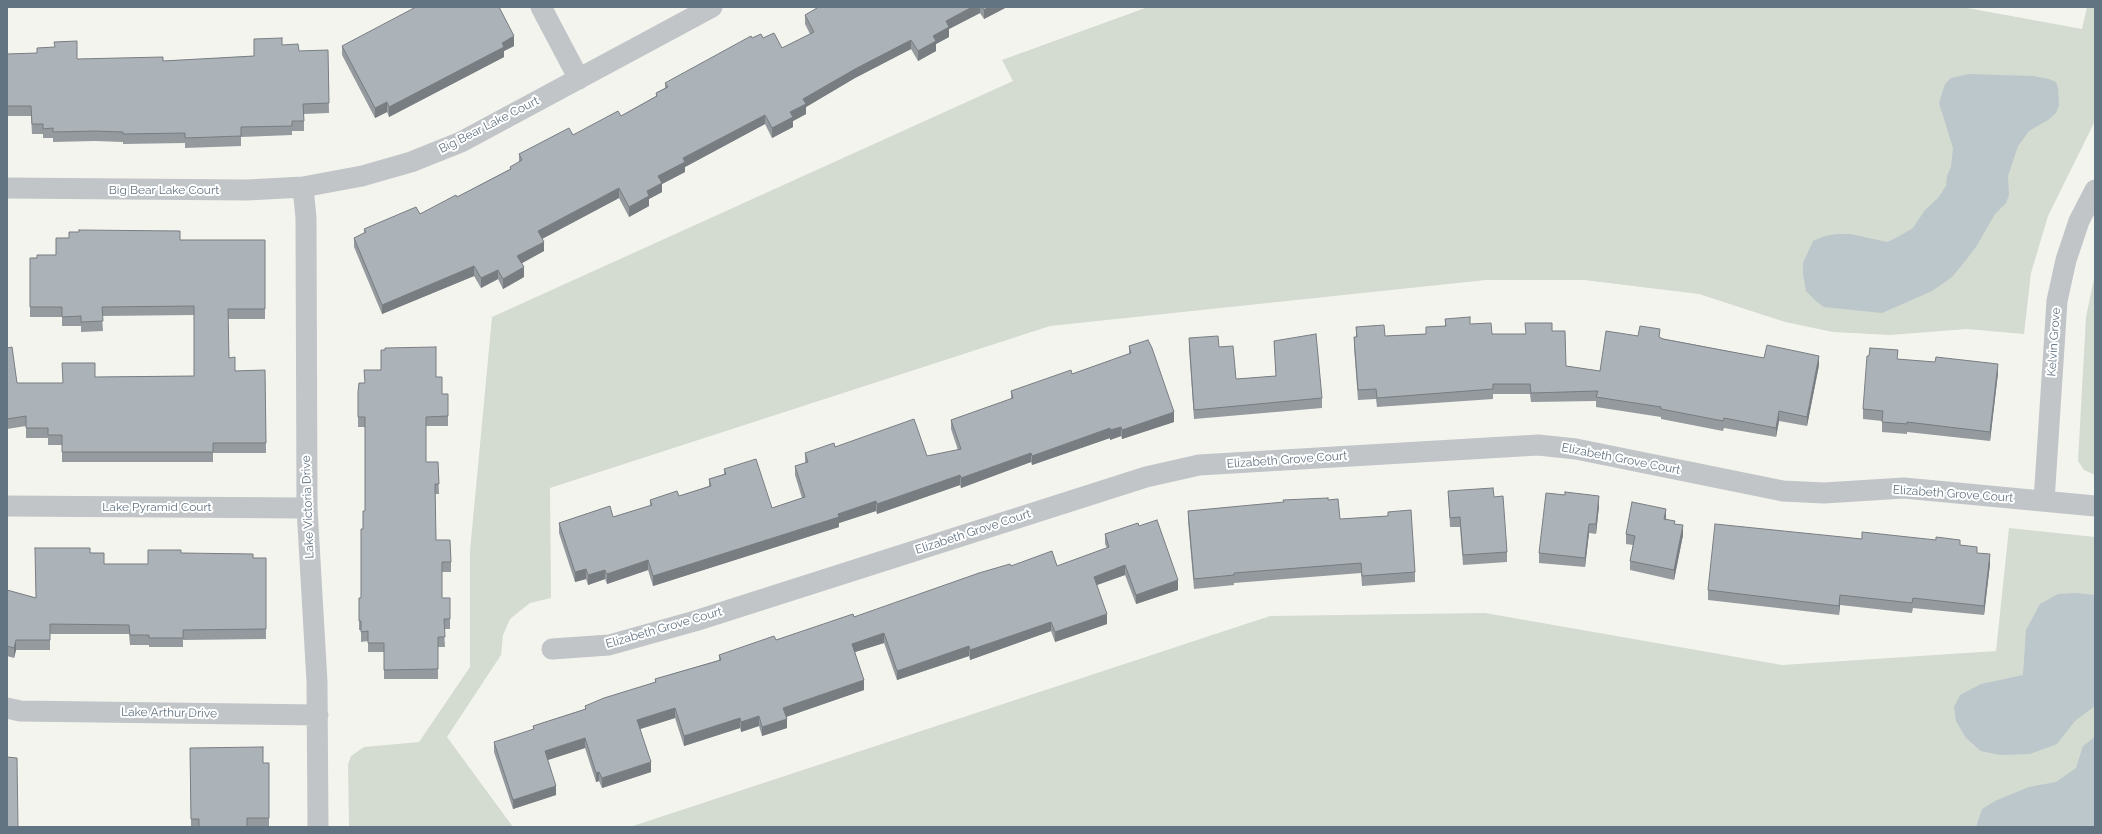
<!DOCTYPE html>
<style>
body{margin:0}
#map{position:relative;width:2102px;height:834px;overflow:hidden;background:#f4f4ef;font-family:Raleway,sans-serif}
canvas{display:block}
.frame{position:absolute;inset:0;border:8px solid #627382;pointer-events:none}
</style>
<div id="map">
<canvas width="2102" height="834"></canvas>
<div class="frame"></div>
</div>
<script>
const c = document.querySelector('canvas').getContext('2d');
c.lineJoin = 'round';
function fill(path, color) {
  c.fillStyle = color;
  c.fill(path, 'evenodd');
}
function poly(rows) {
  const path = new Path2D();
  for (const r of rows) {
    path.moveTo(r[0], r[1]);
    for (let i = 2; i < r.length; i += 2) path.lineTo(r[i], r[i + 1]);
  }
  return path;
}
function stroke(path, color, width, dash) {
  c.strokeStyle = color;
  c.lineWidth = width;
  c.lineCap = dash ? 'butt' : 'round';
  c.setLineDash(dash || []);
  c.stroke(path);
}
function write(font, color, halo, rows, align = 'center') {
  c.font = font + ' Raleway,sans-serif';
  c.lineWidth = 4;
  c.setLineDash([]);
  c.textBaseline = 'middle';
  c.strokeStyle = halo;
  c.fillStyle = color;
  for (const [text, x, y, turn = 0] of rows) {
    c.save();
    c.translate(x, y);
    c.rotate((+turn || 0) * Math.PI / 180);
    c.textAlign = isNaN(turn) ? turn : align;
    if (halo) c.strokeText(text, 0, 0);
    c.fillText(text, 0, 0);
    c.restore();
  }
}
fill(poly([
 [1148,7,1962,7,2082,29,2087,7,2095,7,2095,121,2048,216,2031,273,2024,334,1967,329,1890,335,1833,332,1785,322,1699,294,1584,280,1486,280,1050,326,550,488,551,598,530,603,510,619,503,635,501,655,447,737,513,827,349,827,348,765,351,756,364,747,419,742,470,667,470,551,492,317,1013,81,1002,60],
 [2095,274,2095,475,2084,470,2078,461,2086,317],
 [2009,528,2095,537,2095,827,630,827,1270,616,1485,613,1782,665,1996,651]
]), '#d4dbd0');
fill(poly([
 [1969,74,2033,76,2049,79,2056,82,2058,88,2059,105,2056,113,2048,120,2029,131,2018,146,2008,176,2009,195,2006,203,1995,214,1976,247,1962,265,1952,277,1932,291,1882,313,1824,307,1817,302,1806,291,1803,274,1803,263,1813,241,1825,236,1837,234,1850,234,1887,242,1896,238,1913,228,1925,210,1938,198,1946,186,1947,176,1951,167,1953,148,1939,103,1945,84,1951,78],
 [2076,593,2095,595,2095,706,2075,721,2057,744,2030,754,2000,755,1981,751,1966,738,1956,721,1954,707,1960,695,1981,684,2023,675,2026,630,2040,604,2058,594],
 [2095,737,2095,827,1976,827,1982,809,1997,800,2029,787,2056,782,2076,768,2083,746]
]), '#bcc7cc');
stroke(poly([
 [541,7,579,79],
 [303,187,306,218,307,508,317,682,318,827],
 [7,188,247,190,303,187,362,176,411,162,461,142,712,7],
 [2044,501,2057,301,2066,260,2079,221,2095,190],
 [7,506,307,508],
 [552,649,609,645,695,621,1146,477,1199,465,1538,445,1576,449,1783,491,1824,493,1904,488,2095,506],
 [7,708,20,711,318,715]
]), '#c1c5c8', 21);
fill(poly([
 [816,7,1007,7,984,19,980,13,949,29,949,37,936,44,936,51,918,61,911,49,855,78,806,107,806,114,793,121,793,127,772,138,765,124,685,167,685,172,662,184,662,192,649,199,649,206,629,217,619,198,542,239,544,251,521,263,524,277,503,289,498,279,481,288,474,276,382,314,354,247,354,238,364,233,364,229,420,214,457,197,510,169,510,167,519,162,519,154,573,135,621,116,656,96,656,93,665,88,665,83,752,38,763,38,782,48,810,34,805,24,805,15,816,9],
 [282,45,299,51,328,50,329,113,304,114,304,131,292,131,292,135,241,137,241,146,185,148,185,143,123,144,123,142,95,141,53,142,53,138,43,138,43,134,32,134,31,116,7,116,7,54,77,59,163,61,254,56],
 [342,46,514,46,504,51,504,57,389,117,387,112,375,118,342,55],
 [180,240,265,240,265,319,228,319,229,358,235,371,265,370,266,453,213,453,213,462,62,462,62,445,48,445,48,438,26,438,26,426,7,429,7,348,17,383,63,383,95,377,194,376,194,315,102,316,103,331,81,332,81,326,62,326,62,317,30,317,30,258,37,258],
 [1445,319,1470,324,1492,334,1525,334,1552,331,1566,366,1600,371,1638,336,1660,338,1764,358,1819,365,1807,426,1779,421,1776,437,1724,428,1723,431,1661,419,1661,417,1596,407,1596,401,1531,402,1530,394,1493,394,1493,399,1377,407,1376,399,1358,400,1354,347,1354,337,1356,337,1356,327,1385,336,1426,334,1426,327,1445,326],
 [1189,338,1219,347,1236,379,1276,376,1274,341,1322,398,1322,408,1194,419,1189,348],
 [1129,346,1174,422,1122,439,1121,436,1110,440,1110,438,1032,465,1031,462,961,488,960,485,877,514,876,511,839,523,839,527,653,586,648,570,607,584,605,579,588,585,586,579,575,582,559,533,559,523,613,517,650,506,650,500,679,496,709,486,709,479,724,474,724,469,772,508,802,498,795,475,795,466,805,463,805,453,835,447,927,456,958,450,951,429,951,420,1011,399,1011,391,1072,374,1129,354],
 [1898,359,1998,373,1990,441,1907,432,1907,434,1882,432,1882,421,1863,419,1863,409],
 [436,377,442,394,448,394,448,426,426,426,426,462,438,462,439,494,435,494,436,540,451,562,451,572,442,572,442,598,450,598,450,629,444,629,445,647,438,647,438,679,384,679,384,652,368,652,368,641,361,642,361,630,359,630,359,598,361,598,363,529,365,511,365,427,358,427,358,392,365,383],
 [1448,491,1494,497,1507,552,1507,562,1463,565,1460,527,1450,527],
 [1328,500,1340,519,1415,572,1415,582,1362,586,1361,573,1234,583,1234,585,1194,589,1188,521,1188,511],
 [1599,506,1596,534,1589,533,1585,567,1539,563,1539,553],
 [1666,519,1675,524,1683,535,1674,580,1630,570,1630,561,1633,545,1626,544,1626,534],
 [1139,526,1178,590,1136,604,1125,575,1097,585,1107,624,1055,642,1051,631,970,660,969,656,897,680,884,643,855,652,864,690,786,717,787,728,762,736,759,726,741,732,740,728,684,746,675,718,640,729,651,772,602,788,599,781,596,782,585,748,547,760,556,795,513,809,494,752,494,742,533,730,533,726,585,709,585,706,655,682,655,679,719,660,719,655,776,640,854,617,1011,566,1057,566,1107,548,1105,544,1105,534],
 [1862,539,1960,545,1977,553,1990,564,1984,615,1913,608,1912,613,1840,605,1839,615,1708,600,1708,590],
 [90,553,104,564,148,564,181,553,253,558,266,558,266,639,183,640,183,647,149,647,149,645,130,645,129,634,50,634,50,650,16,650,14,658,7,656,7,590,36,598],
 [190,748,263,763,269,763,269,827,191,827]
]), '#949a9e');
fill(poly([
 [972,7,980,7,980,13,949,29,949,37,936,44,936,51,918,61,918,51,933,36,946,21],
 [989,7,1007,7,984,19,984,10],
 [514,36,514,46,504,51,504,57,389,117,389,107],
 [911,40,911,49,855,78,806,107,806,114,793,121,793,127,772,138,772,128,803,99,855,69],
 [387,102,387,112,375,118,375,108],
 [765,115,765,124,685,167,685,172,662,184,662,192,649,199,649,206,629,217,629,207,647,191,658,176,683,158],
 [619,188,619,198,538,241,538,231],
 [544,242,544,251,517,266,517,256],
 [474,266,474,276,382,314,382,305],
 [524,267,524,277,503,289,503,279],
 [498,270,498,279,481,288,481,278],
 [1819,356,1819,365,1807,426,1807,417],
 [1998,364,1998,373,1990,441,1990,432],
 [1779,411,1779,421,1776,437,1776,428],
 [1174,412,1174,422,1122,439,1122,430],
 [1121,427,1121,436,1110,440,1110,430],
 [1110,428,1110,438,1032,465,1032,456],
 [1031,453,1031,462,961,488,961,478],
 [960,475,960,485,877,514,877,504],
 [1599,496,1599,506,1596,534,1596,524],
 [876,501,876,511,839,523,839,527,653,586,653,576,838,514],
 [1666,509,1666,518,1664,528,1664,519],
 [1589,524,1589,533,1585,567,1585,558],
 [1683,525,1683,535,1674,580,1674,570],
 [1990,554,1990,564,1984,615,1984,606],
 [648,560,648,570,607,584,607,574],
 [1125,565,1125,575,1094,586,1094,577],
 [586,569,586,579,575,582,575,572],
 [605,570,605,579,588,585,588,575],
 [1178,580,1178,590,1136,604,1136,595],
 [1840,595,1840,605,1839,615,1839,606],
 [1107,614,1107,624,1055,642,1055,632],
 [1051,622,1051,631,970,660,970,650],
 [884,633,884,643,852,653,852,644],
 [16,640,16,650,14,658,14,648],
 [969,646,969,656,897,680,897,671],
 [864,680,864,690,783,718,783,708],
 [675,708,675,718,637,730,637,720],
 [759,716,759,726,741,732,741,722],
 [740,718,740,728,684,746,684,736],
 [787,719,787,728,762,736,762,727],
 [585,738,585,748,545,761,545,751],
 [651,762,651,772,602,788,602,778],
 [599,772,599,781,596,782,596,773],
 [556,786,556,795,513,809,513,800]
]), '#787d81');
const building = poly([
 [416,7,499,7,514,36,502,43,504,47,389,107,387,102,375,108,342,46,416,7],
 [817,7,972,7,946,21,949,27,933,36,936,41,918,51,911,40,855,69,803,99,806,104,790,112,793,117,772,128,765,115,683,158,685,162,658,176,662,183,647,191,649,196,629,207,619,188,538,231,544,242,517,256,524,267,503,279,498,270,481,278,474,266,382,305,354,238,366,232,364,229,416,207,420,214,456,195,457,197,511,169,510,167,522,160,519,154,569,128,573,135,618,111,621,116,657,96,656,93,668,87,665,83,751,36,752,38,761,34,763,38,774,33,782,48,814,32,805,15,817,8,817,7],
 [982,7,989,7,984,10,982,7],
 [282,38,282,45,298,44,299,51,328,50,329,103,303,104,304,121,292,121,292,126,241,127,241,136,185,138,185,133,123,134,123,132,95,131,53,132,53,128,43,129,43,124,32,124,31,106,7,106,7,54,37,53,37,48,55,47,54,42,77,41,77,59,163,57,163,61,254,56,254,39,282,38],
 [79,230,180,231,180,240,265,240,265,309,228,309,229,358,235,357,235,371,265,370,266,443,213,443,213,452,62,452,62,435,48,435,48,428,26,428,26,416,7,419,7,348,12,347,17,383,63,383,62,363,95,363,95,377,194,376,194,306,102,307,103,321,81,322,81,316,62,317,62,307,30,307,30,258,37,258,37,255,56,255,56,238,69,238,69,232,79,232,79,230],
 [1470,317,1470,324,1491,323,1492,334,1526,334,1525,323,1552,323,1552,331,1565,331,1566,366,1600,371,1606,331,1638,336,1640,326,1660,329,1659,337,1663,339,1764,358,1767,345,1819,356,1807,417,1779,411,1776,428,1724,418,1723,421,1661,409,1661,407,1596,397,1598,391,1531,393,1530,384,1493,384,1493,389,1377,398,1376,389,1358,390,1354,337,1357,337,1356,327,1384,325,1385,336,1426,334,1426,327,1446,326,1445,319,1470,317],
 [1316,334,1322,398,1194,410,1189,338,1218,336,1219,347,1233,346,1236,379,1276,376,1274,341,1316,334],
 [1148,340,1152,348,1174,412,1122,430,1121,427,1110,430,1110,428,1032,456,1031,453,961,478,960,475,877,504,876,501,838,514,839,517,653,576,648,560,607,574,605,570,588,575,586,569,575,572,559,523,610,506,613,517,652,505,650,500,677,491,679,496,711,486,709,479,726,474,724,469,756,459,772,508,805,497,795,466,808,462,805,453,834,443,835,447,914,419,927,456,961,449,951,420,1013,398,1011,391,1071,370,1072,374,1131,353,1129,346,1148,340],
 [436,347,436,377,442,377,442,394,448,394,448,416,426,417,426,462,438,462,439,484,435,484,436,540,450,540,451,562,442,562,442,598,450,598,450,619,444,619,445,637,438,637,438,669,384,670,384,643,368,643,368,631,361,632,361,621,359,621,359,598,361,598,361,529,363,529,363,511,365,511,365,417,358,417,358,392,359,383,365,383,364,370,381,370,381,350,385,350,385,348,436,347],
 [1870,348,1898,350,1897,359,1935,362,1936,357,1998,364,1990,432,1907,422,1907,424,1882,422,1883,411,1863,409,1867,356,1869,356,1870,348],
 [1493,488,1494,497,1503,496,1507,552,1463,555,1460,517,1450,518,1448,491,1493,488],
 [1565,492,1599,496,1596,524,1589,524,1585,558,1539,553,1546,493,1565,495,1565,492],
 [1328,498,1328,500,1338,499,1340,519,1388,516,1388,512,1411,510,1415,572,1362,576,1361,563,1234,573,1234,575,1194,579,1188,511,1284,502,1283,500,1328,498],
 [1632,502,1666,509,1664,519,1675,521,1674,524,1683,525,1674,570,1630,561,1635,536,1626,534,1632,502],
 [1157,520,1178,580,1136,595,1125,565,1094,577,1107,614,1055,632,1051,622,970,650,969,646,897,671,884,633,852,644,864,680,783,708,787,719,762,727,759,716,741,722,740,718,684,736,675,708,637,720,651,762,602,778,599,772,596,773,585,738,545,751,556,786,513,800,494,742,534,729,533,726,586,709,585,706,604,698,656,682,655,679,721,660,719,655,774,636,776,640,853,614,854,617,979,573,1010,564,1011,566,1052,551,1057,566,1109,547,1105,534,1138,523,1139,526,1157,520],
 [1715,524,1862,539,1862,532,1936,540,1936,537,1960,540,1960,545,1977,547,1977,553,1990,554,1984,606,1913,598,1912,603,1840,595,1839,606,1708,590,1715,524],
 [35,548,90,548,90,553,104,553,104,564,148,564,148,550,181,550,181,553,253,554,253,558,266,558,266,629,183,630,183,638,149,638,149,635,130,635,129,625,50,624,50,640,16,640,14,648,7,646,7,590,36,598,35,548],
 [263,747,263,763,269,763,269,818,247,818,247,827,199,827,199,819,191,819,190,748,263,747],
 [7,757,17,758,18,827,7,827,7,757]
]);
fill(building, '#acb3b8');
stroke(building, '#787d81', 1);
write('12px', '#627382', '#fff', [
 ["Big Bear Lake Court",489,125,-27],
 ["Big Bear Lake Court",164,190],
 ["Kelvin Grove",2054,342,-86],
 ["Elizabeth Grove Court",1621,459,11],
 ["Elizabeth Grove Court",1287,460,-4],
 ["Elizabeth Grove Court",1953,494,4],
 ["Lake Pyramid Court",157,507],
 ["Lake Victoria Drive",308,507,-92],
 ["Elizabeth Grove Court",973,532,-18],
 ["Elizabeth Grove Court",664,628,-16],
 ["Lake Arthur Drive",169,713,1]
]);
</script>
